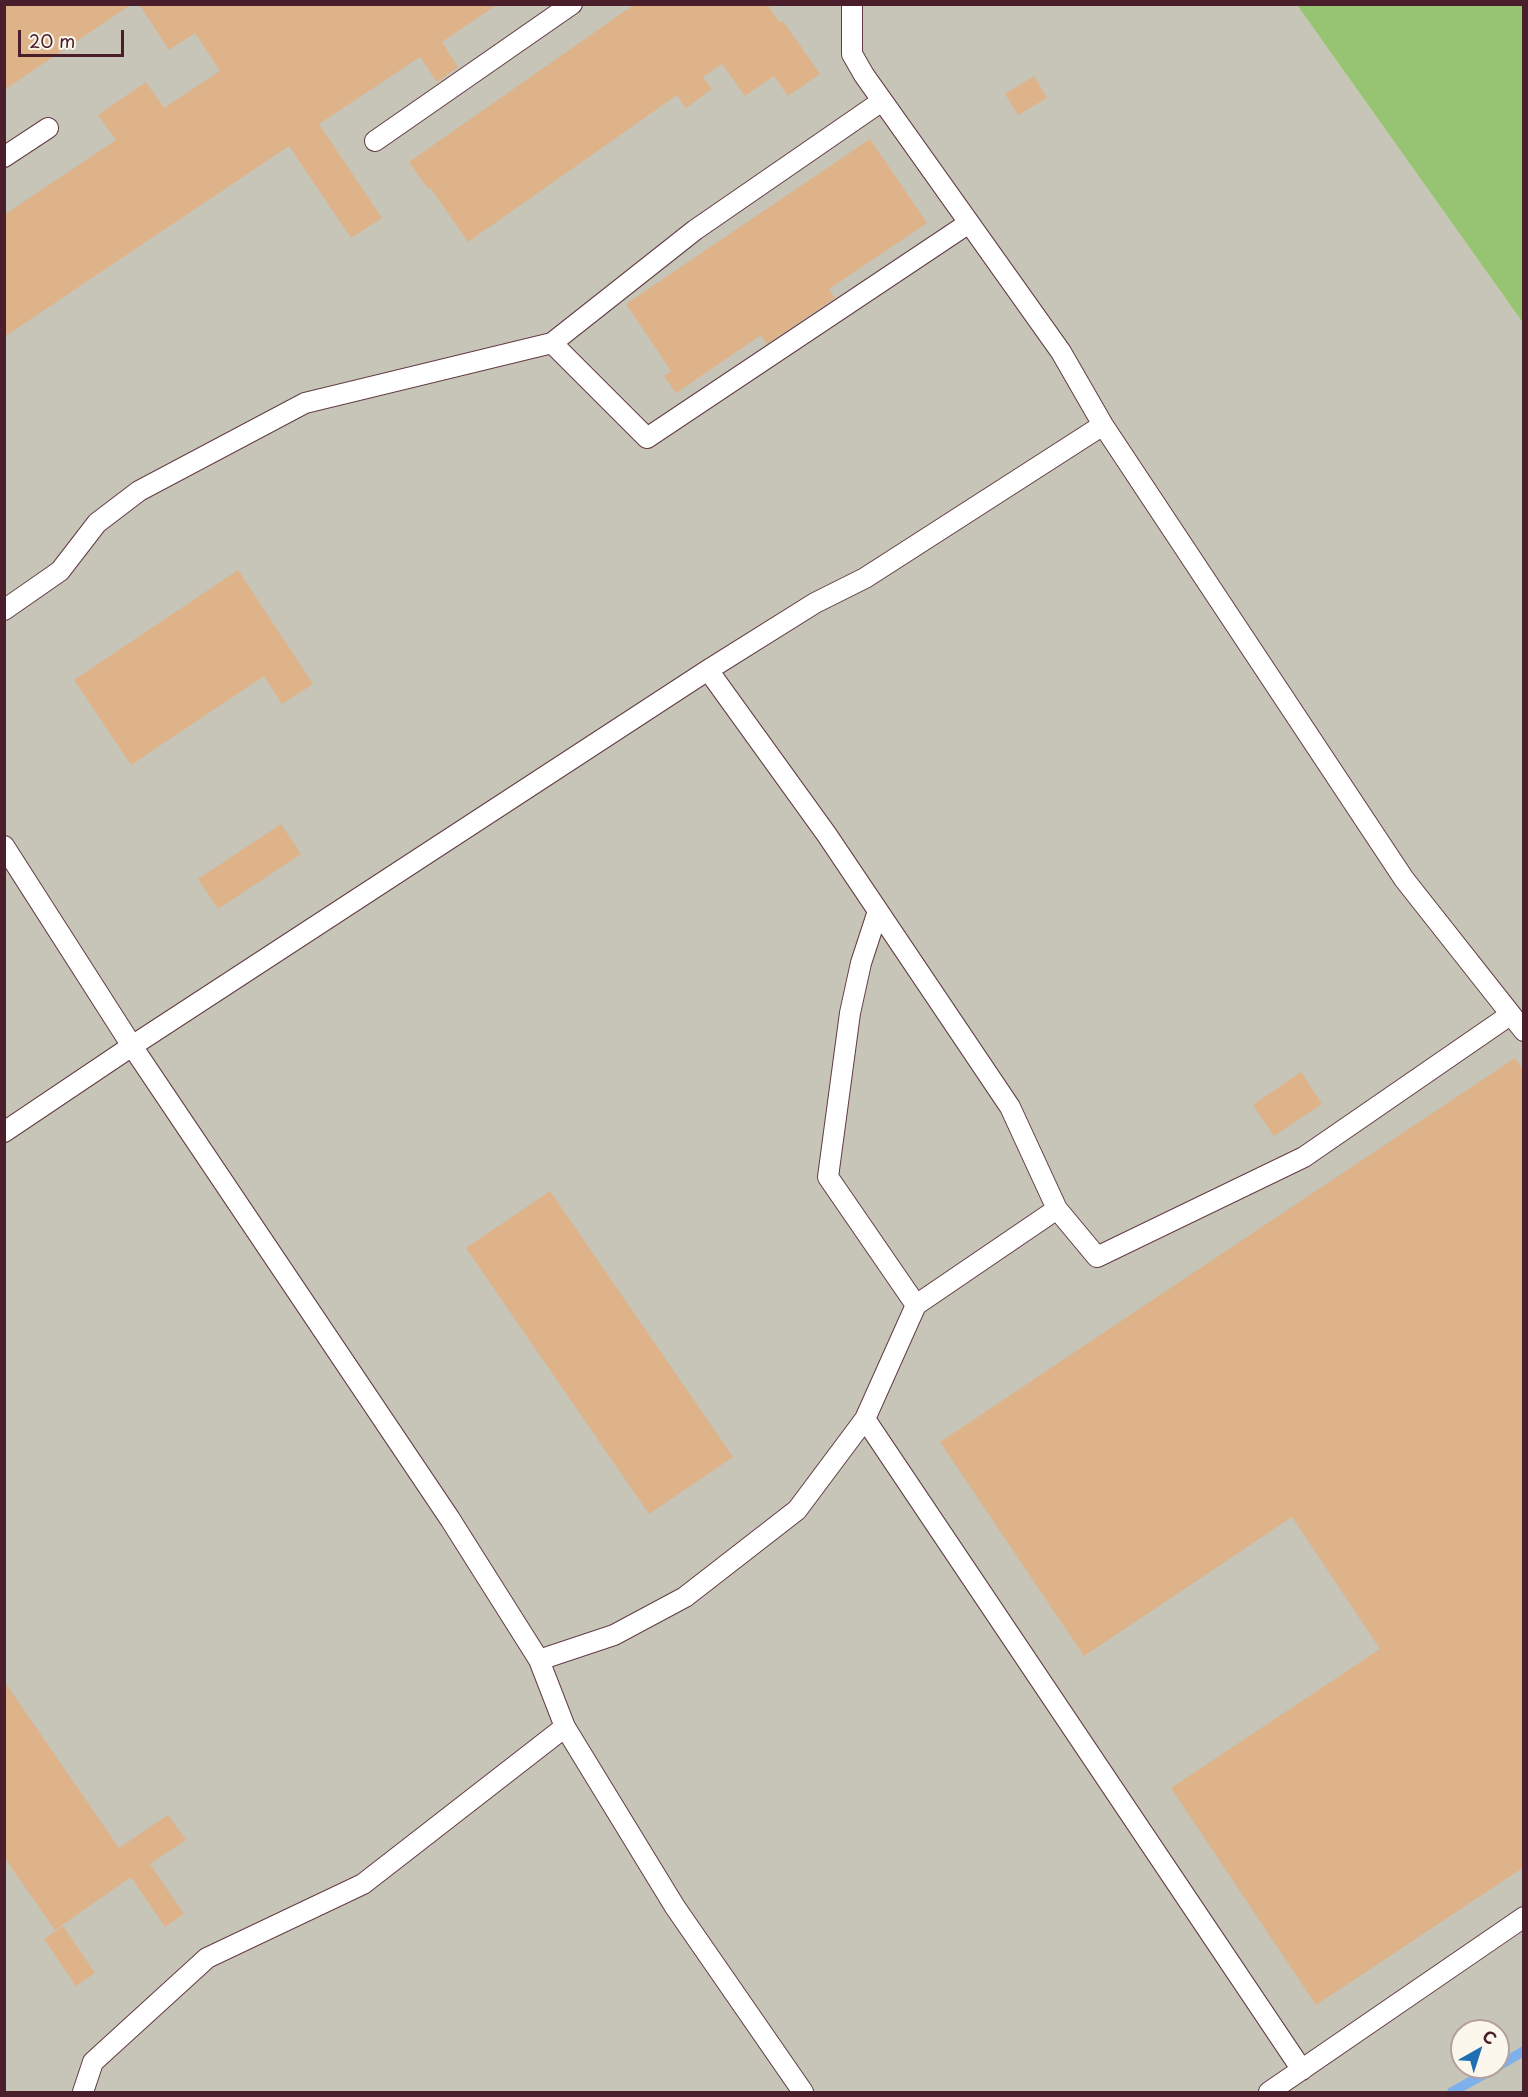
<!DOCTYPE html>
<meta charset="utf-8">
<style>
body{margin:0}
#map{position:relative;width:1528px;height:2097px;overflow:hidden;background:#f3dfc2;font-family:"Playpen Sans",sans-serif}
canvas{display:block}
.frame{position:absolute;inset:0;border:6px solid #4a1f2b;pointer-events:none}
.north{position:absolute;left:1450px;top:2019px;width:60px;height:60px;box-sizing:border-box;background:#fbf7ec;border:2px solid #b4a19f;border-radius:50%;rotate:39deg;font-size:16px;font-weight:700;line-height:24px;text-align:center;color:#4a1f2b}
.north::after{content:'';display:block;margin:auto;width:21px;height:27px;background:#1f6fb2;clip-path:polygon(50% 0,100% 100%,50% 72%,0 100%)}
.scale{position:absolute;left:18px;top:30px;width:106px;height:27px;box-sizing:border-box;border:3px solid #4a1f2b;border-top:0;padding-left:8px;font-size:18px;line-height:21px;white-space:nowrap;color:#4a1f2b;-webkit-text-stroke:4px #fbf7ec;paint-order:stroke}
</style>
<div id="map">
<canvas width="1528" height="2097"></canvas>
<div class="frame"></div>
<div class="north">С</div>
<div class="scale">20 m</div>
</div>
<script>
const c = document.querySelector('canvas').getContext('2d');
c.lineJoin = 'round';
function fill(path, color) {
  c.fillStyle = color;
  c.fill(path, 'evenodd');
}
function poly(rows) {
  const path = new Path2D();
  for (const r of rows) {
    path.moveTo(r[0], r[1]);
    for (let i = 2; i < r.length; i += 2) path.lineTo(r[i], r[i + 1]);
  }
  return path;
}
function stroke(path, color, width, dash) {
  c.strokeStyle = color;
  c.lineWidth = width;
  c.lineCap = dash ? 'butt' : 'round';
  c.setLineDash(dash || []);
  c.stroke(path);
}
fill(poly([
 [5,5,1297,5,1523,323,1523,2092,5,2092],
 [1462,2031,1498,2031,1498,2067,1462,2067]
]), '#c6c5b8');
fill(poly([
 [1297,5,1523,5,1523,323]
]), '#96c472');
stroke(poly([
 [1498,2066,1524,2051],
 [1452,2092,1497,2067]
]), '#7eb1eb', 10);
fill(poly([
 [4,4,132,4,4,90],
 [139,4,498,4,442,42,458,67,437,82,420,57,319,124,382,218,351,238,289,146,4,337,4,215,116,140,98,115,146,82,164,108,220,71,195,33,169,50],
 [635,4,767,4,780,23,783,21,820,74,788,96,774,76,745,96,722,64,703,77,712,89,686,108,677,95,468,242,430,187,428,189,409,162],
 [1034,76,1047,98,1018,115,1005,94],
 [870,139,927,223,829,289,835,298,767,344,761,335,676,393,664,376,671,371,626,304],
 [238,570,313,684,282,704,264,676,131,765,74,680],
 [281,824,301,854,218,909,198,879],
 [1515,1058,1524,1071,1524,1867,1316,2005,1171,1788,1380,1649,1292,1517,1084,1656,940,1442],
 [1301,1072,1322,1104,1274,1136,1253,1105],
 [550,1191,733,1457,649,1514,466,1248],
 [4,1681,119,1848,168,1815,186,1840,150,1864,184,1914,165,1927,131,1877,55,1930,4,1857],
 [63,1926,95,1973,76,1986,44,1939]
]), '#deb38a');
const service = poly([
 [852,4,852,54,864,75,1061,352,1103,425,1404,879,1524,1031],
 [375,141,572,4],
 [4,157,48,128],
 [552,343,647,438,969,223],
 [4,610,60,571,97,523,139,491,305,403,552,343,695,230,882,101],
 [708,670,827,835,1010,1107,1057,1209],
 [4,846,132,1046,450,1519,539,1660,565,1727,675,1907,803,2092],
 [878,911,861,963,850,1013,828,1177,916,1305],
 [4,1132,132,1046,708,670,815,603,865,578,1103,425],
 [865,1419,1302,2070],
 [539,1660,614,1635,685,1597,797,1510,865,1419,916,1305,1057,1209,1097,1257,1304,1157,1510,1015],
 [83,2092,93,2062,207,1958,363,1884,565,1727],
 [1269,2092,1524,1917]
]);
stroke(service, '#633c42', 22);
stroke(service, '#fff', 20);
</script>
